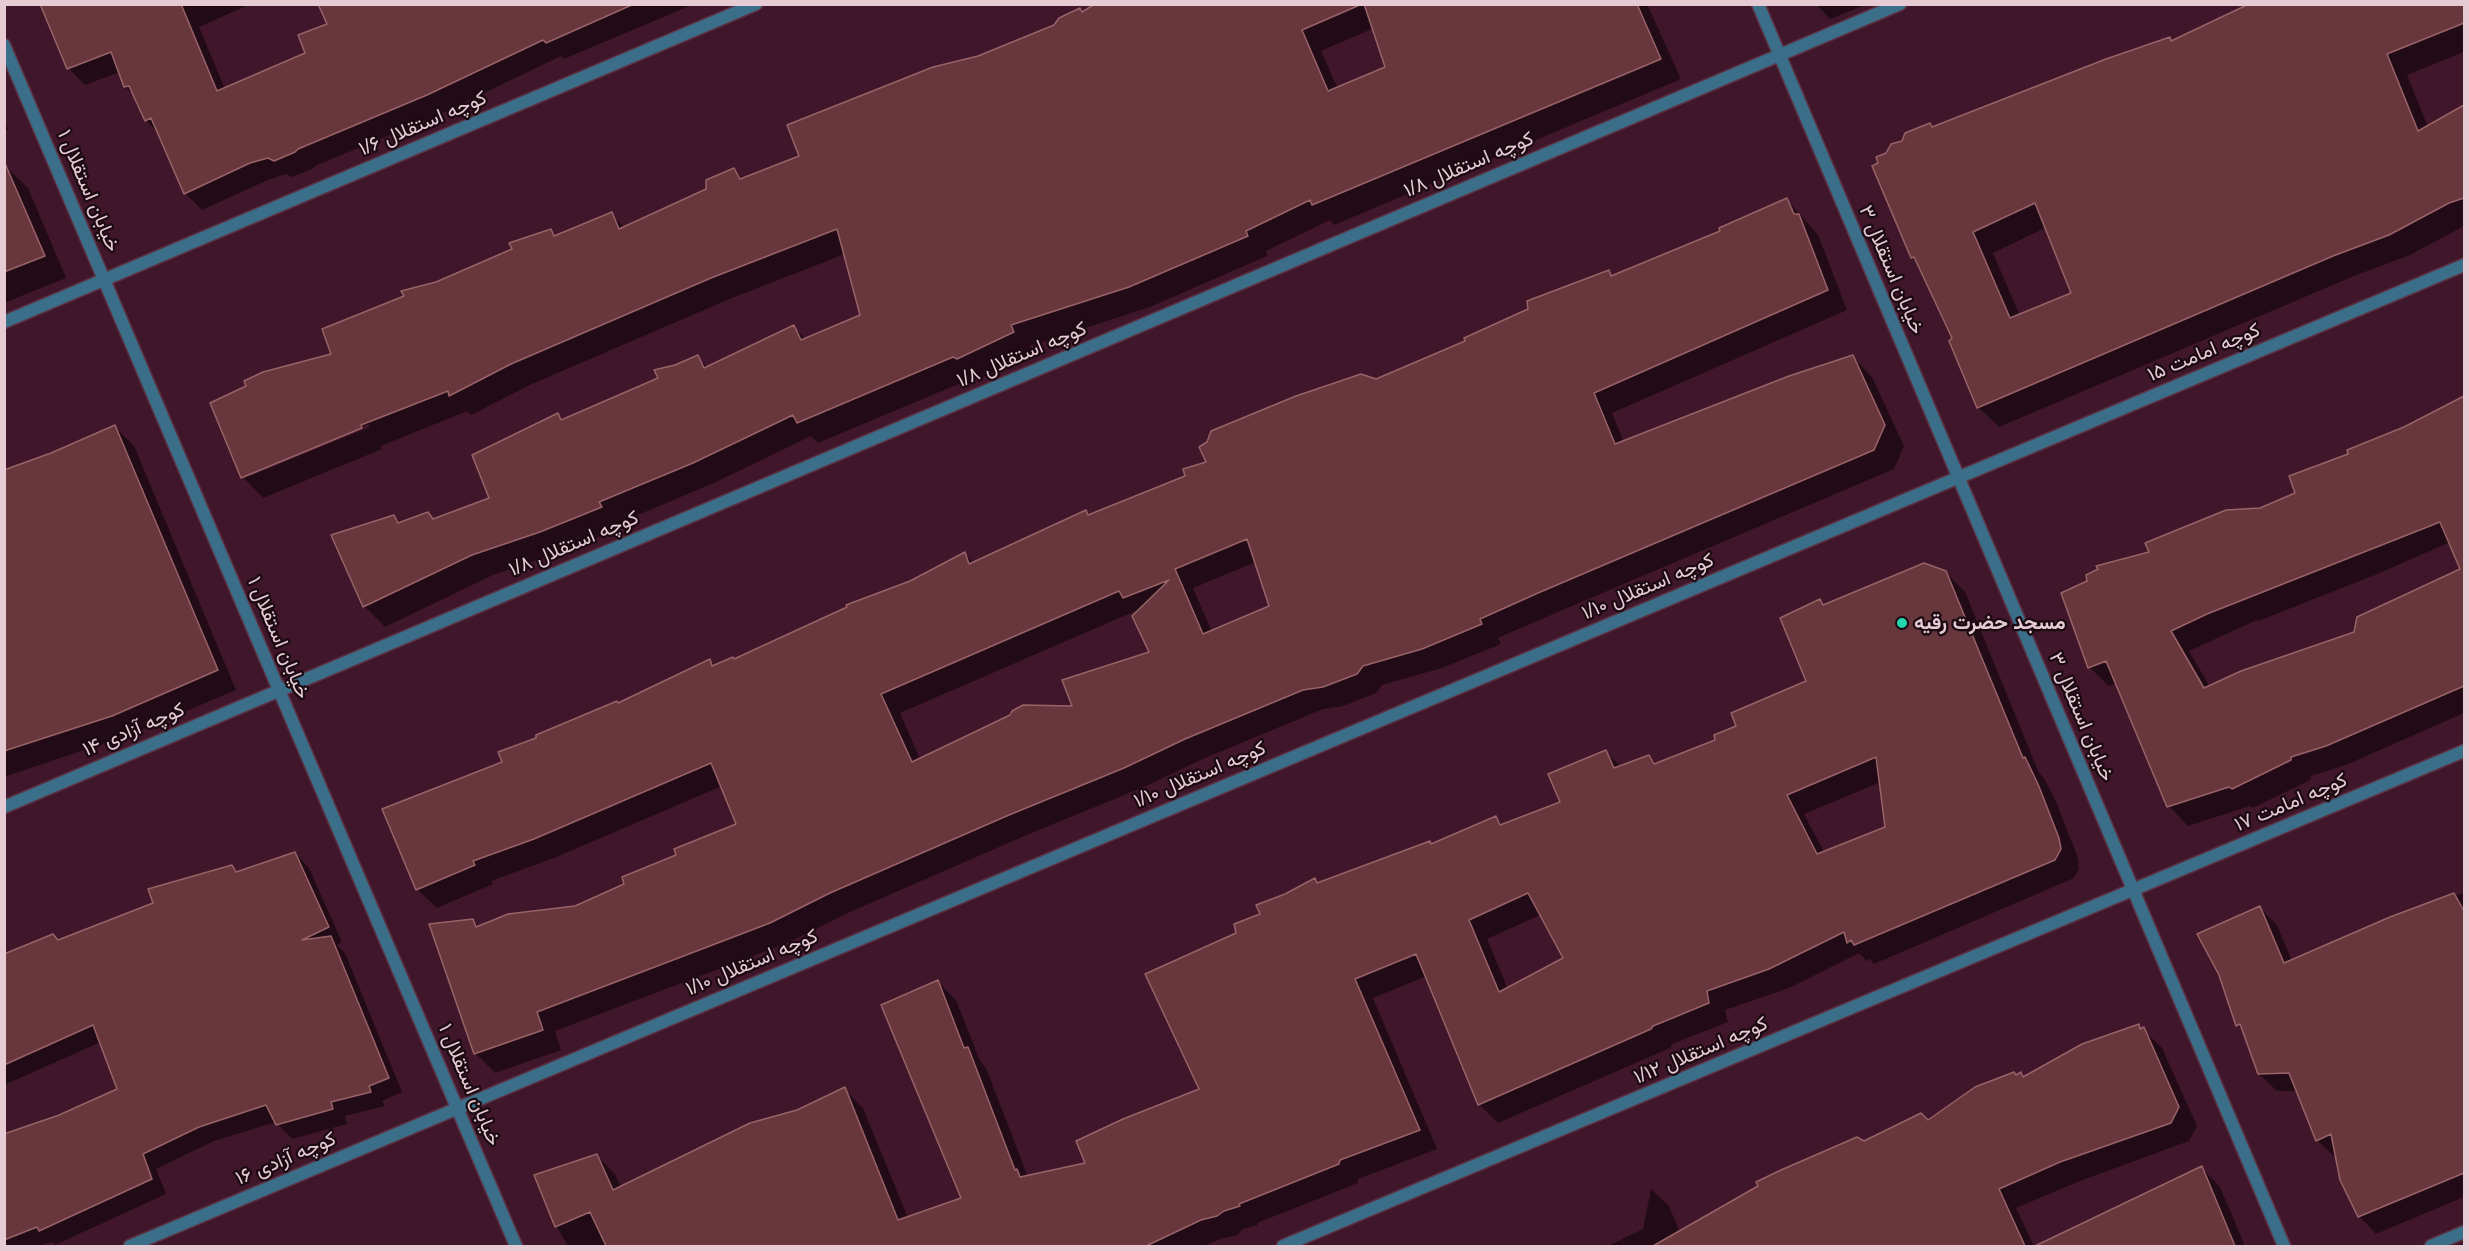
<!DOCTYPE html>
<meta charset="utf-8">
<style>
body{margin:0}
#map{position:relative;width:2469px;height:1251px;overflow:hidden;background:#40162a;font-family:Helvetica,sans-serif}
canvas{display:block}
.frame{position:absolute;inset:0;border:6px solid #e6cad4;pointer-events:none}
</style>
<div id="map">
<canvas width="2469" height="1251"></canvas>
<div class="frame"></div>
</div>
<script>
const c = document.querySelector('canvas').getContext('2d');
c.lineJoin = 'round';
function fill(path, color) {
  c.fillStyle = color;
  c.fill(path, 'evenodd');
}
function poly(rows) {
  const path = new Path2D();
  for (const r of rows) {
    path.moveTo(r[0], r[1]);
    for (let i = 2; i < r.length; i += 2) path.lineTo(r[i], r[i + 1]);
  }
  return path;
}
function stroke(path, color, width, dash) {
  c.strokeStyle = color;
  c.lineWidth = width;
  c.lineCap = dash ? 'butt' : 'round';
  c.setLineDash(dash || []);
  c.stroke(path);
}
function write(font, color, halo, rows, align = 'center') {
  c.font = font + ' Helvetica,Vazirmatn,sans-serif';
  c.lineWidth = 4.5;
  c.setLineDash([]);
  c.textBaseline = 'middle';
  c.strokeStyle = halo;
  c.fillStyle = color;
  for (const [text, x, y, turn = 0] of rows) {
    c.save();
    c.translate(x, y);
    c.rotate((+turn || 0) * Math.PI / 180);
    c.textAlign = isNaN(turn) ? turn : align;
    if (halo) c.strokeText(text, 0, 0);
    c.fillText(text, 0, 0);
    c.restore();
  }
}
fill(poly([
 [42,4,251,4,199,27,225,89,306,53,330,25,320,4,694,4,564,59,561,56,445,112,315,166,312,169,292,177,286,174,268,180,202,210,185,193,159,134,146,120,136,97,125,87,120,72,85,85,68,68],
 [1107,4,1647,4,1681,79,1334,225,1330,220,1266,251,1267,256,1150,307,1030,346,1033,352,979,379,975,377,818,443,811,436,714,483,619,523,621,528,561,552,493,575,385,627,365,607,333,536,394,517,401,523,428,514,434,520,491,499,558,415,564,421,660,379,676,366,697,357,708,368,794,327,806,340,862,316,845,254,732,298,532,384,471,415,467,411,381,446,382,449,263,498,243,477,212,404,333,355,436,283,514,249,550,231,557,237,611,214,625,228,708,190,734,169,743,179,801,157,978,58,1055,26,1080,9,1083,13],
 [1374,28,1387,68,1338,89,1321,51],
 [369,424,370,427,250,476,250,473],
 [1816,4,1868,4,1830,19],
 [2261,4,2464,4,2464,52,2407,75,2428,127,2464,107,2464,226,2410,255,2354,276,1999,427,1978,407,1954,339,1919,264,1913,257,1880,164,1887,154,1930,125,1933,128,2169,39,2173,42],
 [2047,227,2073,294,2020,316,1993,253],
 [4,119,8,129,4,131],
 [4,165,28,188,66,278,4,303],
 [1787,200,1818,235,1847,310,1612,413,1624,442,1853,357,1872,377,1904,446,1894,469,1558,612,1498,638,1501,644,1442,668,1382,685,1376,693,1343,706,1323,709,1205,758,1144,787,1029,834,850,912,790,942,555,1031,561,1050,495,1073,475,1053,472,920,479,927,576,907,626,885,738,825,722,786,554,858,491,881,493,884,437,908,417,889,504,762,710,661,715,666,734,660,910,583,965,554,974,563,1086,511,1090,516,1187,477,1208,462,1376,380,1467,342,1609,272,1613,277,1722,232],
 [1256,562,1271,607,1212,632,1193,588],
 [1140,609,1151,653,1074,707,1012,716,920,759,900,713],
 [2464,396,2464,536,2375,575,2258,621,2257,620,2189,651,2210,687,2355,633,2358,618,2464,576,2464,713,2346,765,2311,776,2310,780,2253,808,2250,806,2188,826,2169,806,2117,683,2109,686,2089,667,2151,553,2297,493,2350,455],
 [115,427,134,446,236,690,132,734,4,777,4,472],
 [1945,572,1965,592,2039,773,2044,778,2057,804,2078,858,2079,869,2074,878,1874,964,1870,959,1867,961,1859,953,1789,988,1725,1010,1728,1022,1672,1044,1670,1048,1498,1123,1479,1104,1427,976,1373,998,1437,1149,1358,1179,1358,1183,1257,1223,1258,1225,1243,1229,1237,1235,1220,1239,1204,1246,568,1246,557,1227,536,1176,596,1155,615,1174,621,1187,797,1112,844,1089,863,1108,908,1218,963,1199,937,981,956,1000,980,1061,986,1068,1028,1177,1087,1164,1201,1090,1238,934,1286,895,1315,880,1319,884,1429,842,1432,845,1496,818,1503,825,1562,803,1606,752,1621,767,1649,756,1657,765,1717,741,1808,681,1820,600,1825,606],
 [1881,782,1886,828,1824,852,1804,814],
 [1540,915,1565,959,1508,989,1487,939],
 [295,853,309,868,342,942,337,945,345,953,402,1092,382,1101,385,1106,345,1116,347,1124,292,1139,276,1122,214,1141,156,1169,166,1194,55,1245,52,1242,39,1246,4,1246,4,1135,119,1090,101,1042,4,1085,4,972,58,941,155,903,232,867,238,873],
 [2463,893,2464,1018,2441,1028,2448,1047,2464,1042,2464,1197,2376,1234,2359,1216,2337,1156,2335,1157,2317,1140,2297,1091,2277,1091,2259,1074,2244,1032,2238,1025,2220,975,2260,908,2277,925,2292,961],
 [2138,1025,2162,1048,2197,1126,2189,1141,2080,1181,2016,1208,2034,1246,1608,1246,1643,1229,1651,1189,1669,1206,1680,1233,1864,1143,1928,1122,2021,1074,2024,1078],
 [2202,1168,2220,1187,2245,1246,2038,1246]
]), '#0007');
const building = poly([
 [40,4,181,4,217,91,305,53,298,35,327,24,318,4,634,4,546,43,543,40,427,95,298,149,295,152,274,161,268,158,250,163,184,194,151,118,145,121,129,86,124,87,111,52,67,69,40,4],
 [1095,4,1362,4,1302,30,1328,91,1385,67,1364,4,1637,4,1661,59,1312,205,1310,200,1246,231,1248,236,1129,287,1011,325,1014,332,957,359,953,357,797,423,793,415,693,463,599,502,602,507,540,532,472,555,363,607,331,535,394,515,398,523,428,512,433,519,489,498,472,455,558,413,561,420,658,378,654,370,675,365,698,355,704,368,794,325,801,340,860,315,837,229,711,278,511,364,449,396,448,391,361,425,362,428,241,478,210,403,246,386,244,381,263,372,331,354,322,329,404,296,401,291,436,282,512,249,509,243,551,229,554,236,612,212,619,229,706,189,706,180,734,168,740,179,799,156,787,125,933,67,978,56,1054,25,1059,18,1080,8,1082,12,1095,4],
 [2249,4,2464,4,2464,23,2387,54,2418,131,2464,105,2464,198,2449,203,2389,235,2333,256,1977,408,1949,341,1952,338,1914,257,1911,258,1872,166,1878,163,1876,157,1886,153,1891,144,1902,141,1905,133,1930,123,1932,127,2106,59,2170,37,2171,41,2249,4],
 [2035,203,2071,293,2010,318,1973,232,2035,203],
 [4,161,45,256,4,272,4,161],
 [1787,198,1794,214,1799,214,1828,290,1594,393,1615,444,1789,376,1853,355,1885,425,1874,450,1538,593,1480,619,1482,624,1422,649,1363,666,1357,674,1323,687,1303,690,1185,739,1124,768,1009,815,830,893,770,923,537,1012,543,1030,474,1054,429,924,473,919,476,927,508,914,575,906,624,884,622,877,676,855,674,849,736,824,711,763,534,839,473,861,475,865,416,890,382,809,502,762,498,752,536,738,536,735,617,701,618,703,710,659,712,666,733,657,734,659,847,607,846,605,910,581,965,552,969,564,1086,510,1088,515,1185,476,1183,469,1206,462,1199,447,1207,442,1211,431,1296,396,1361,374,1376,379,1465,341,1464,338,1528,309,1527,301,1609,270,1611,276,1720,231,1719,228,1787,198],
 [1247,539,1269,606,1203,634,1175,569,1247,539],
 [1169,580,1132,616,1149,652,1062,680,1072,706,1023,705,1012,711,1010,715,912,762,881,694,1119,591,1123,598,1169,580],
 [2464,396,2464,686,2326,746,2291,757,2291,760,2232,789,2229,787,2167,807,2106,661,2088,668,2061,593,2087,581,2086,575,2098,569,2096,566,2149,552,2145,543,2226,510,2260,508,2295,493,2289,476,2348,454,2347,450,2404,427,2464,396],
 [2440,522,2460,569,2357,617,2354,632,2241,671,2204,688,2171,631,2207,614,2440,522],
 [115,425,218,670,112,716,4,751,4,470,51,453,115,425],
 [1924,563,1946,571,2023,758,2025,757,2038,784,2059,838,2061,849,2055,860,1854,945,1851,940,1847,943,1844,932,1769,969,1707,991,1709,1003,1653,1026,1651,1029,1478,1105,1416,954,1355,979,1420,1130,1340,1160,1339,1164,1239,1204,1240,1206,1224,1211,1217,1216,1201,1220,1146,1246,606,1246,590,1212,555,1227,534,1175,597,1154,613,1190,750,1123,797,1110,845,1087,898,1220,961,1198,881,1005,938,980,964,1048,968,1047,1015,1170,1017,1169,1020,1177,1085,1163,1076,1141,1123,1119,1199,1089,1145,974,1236,933,1234,924,1260,914,1256,905,1285,894,1315,878,1317,883,1430,841,1431,844,1496,816,1500,825,1560,802,1548,774,1606,750,1614,768,1649,755,1654,764,1715,740,1714,735,1736,726,1731,713,1806,681,1780,618,1820,599,1823,605,1924,563],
 [1876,757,1885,827,1817,854,1787,795,1876,757],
 [1528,893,1563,958,1499,992,1469,920,1528,893],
 [295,852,329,927,302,940,331,936,389,1078,369,1086,371,1092,331,1102,333,1109,276,1125,266,1105,199,1127,143,1154,152,1179,39,1231,37,1227,4,1240,4,1134,59,1115,117,1089,93,1025,4,1065,4,954,53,934,58,940,153,903,148,889,232,865,236,872,295,852],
 [2454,893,2464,911,2464,1173,2358,1217,2340,1180,2331,1134,2316,1141,2289,1073,2258,1074,2240,1024,2236,1026,2219,975,2197,934,2260,906,2284,963,2390,917,2454,893],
 [2139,1024,2140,1029,2144,1027,2179,1107,2171,1123,2060,1162,1999,1189,2025,1246,1653,1246,1758,1186,1756,1182,1781,1170,1857,1137,1864,1141,1921,1113,1928,1120,1975,1087,2014,1072,2016,1075,2021,1072,2023,1077,2082,1044,2139,1024],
 [2202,1166,2235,1246,2035,1246,2202,1166]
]);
fill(building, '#68373d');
stroke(building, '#986368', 1.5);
const minor = poly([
 [1758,4,2284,1246],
 [4,45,516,1246],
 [4,322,756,4],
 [4,807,1900,4],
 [130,1246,2464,265],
 [1283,1246,2464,751],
 [2431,1246,2464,1232]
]);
stroke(minor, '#5b3345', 15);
stroke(minor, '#3b6e89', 12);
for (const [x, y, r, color] of [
 [1902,623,6,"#22d5af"]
]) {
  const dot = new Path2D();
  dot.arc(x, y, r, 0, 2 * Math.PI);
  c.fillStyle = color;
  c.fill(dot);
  stroke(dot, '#1b0911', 2);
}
write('20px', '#e6cad4', '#1b0911', [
 ["کوچه استقلال ۱/۶",423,124,-23],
 ["کوچه استقلال ۱/۸",1469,165,-23],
 ["خیابان استقلال ۱",88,191,67],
 ["خیابان استقلال ۳",1891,270,67],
 ["کوچه امامت ۱۵",2204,353,-23],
 ["کوچه استقلال ۱/۸",1022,355,-23],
 ["کوچه استقلال ۱/۸",574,544,-23],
 ["کوچه استقلال ۱/۱۰",1648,587,-23],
 ["خیابان استقلال ۱",278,638,67],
 ["خیابان استقلال ۳",2081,717,67],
 ["کوچه آزادی ۱۴",134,730,-23],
 ["کوچه استقلال ۱/۱۰",1200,775,-23],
 ["کوچه امامت ۱۷",2291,803,-23],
 ["کوچه استقلال ۱/۱۰",752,963,-23],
 ["کوچه استقلال ۱/۱۲",1701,1051,-23],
 ["خیابان استقلال ۱",469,1085,67],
 ["کوچه آزادی ۱۶",286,1159,-23]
]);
write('bold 20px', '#e6cad4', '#1b0911', [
 ["مسجد حضرت رقیه",1914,623]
], 'left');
</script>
